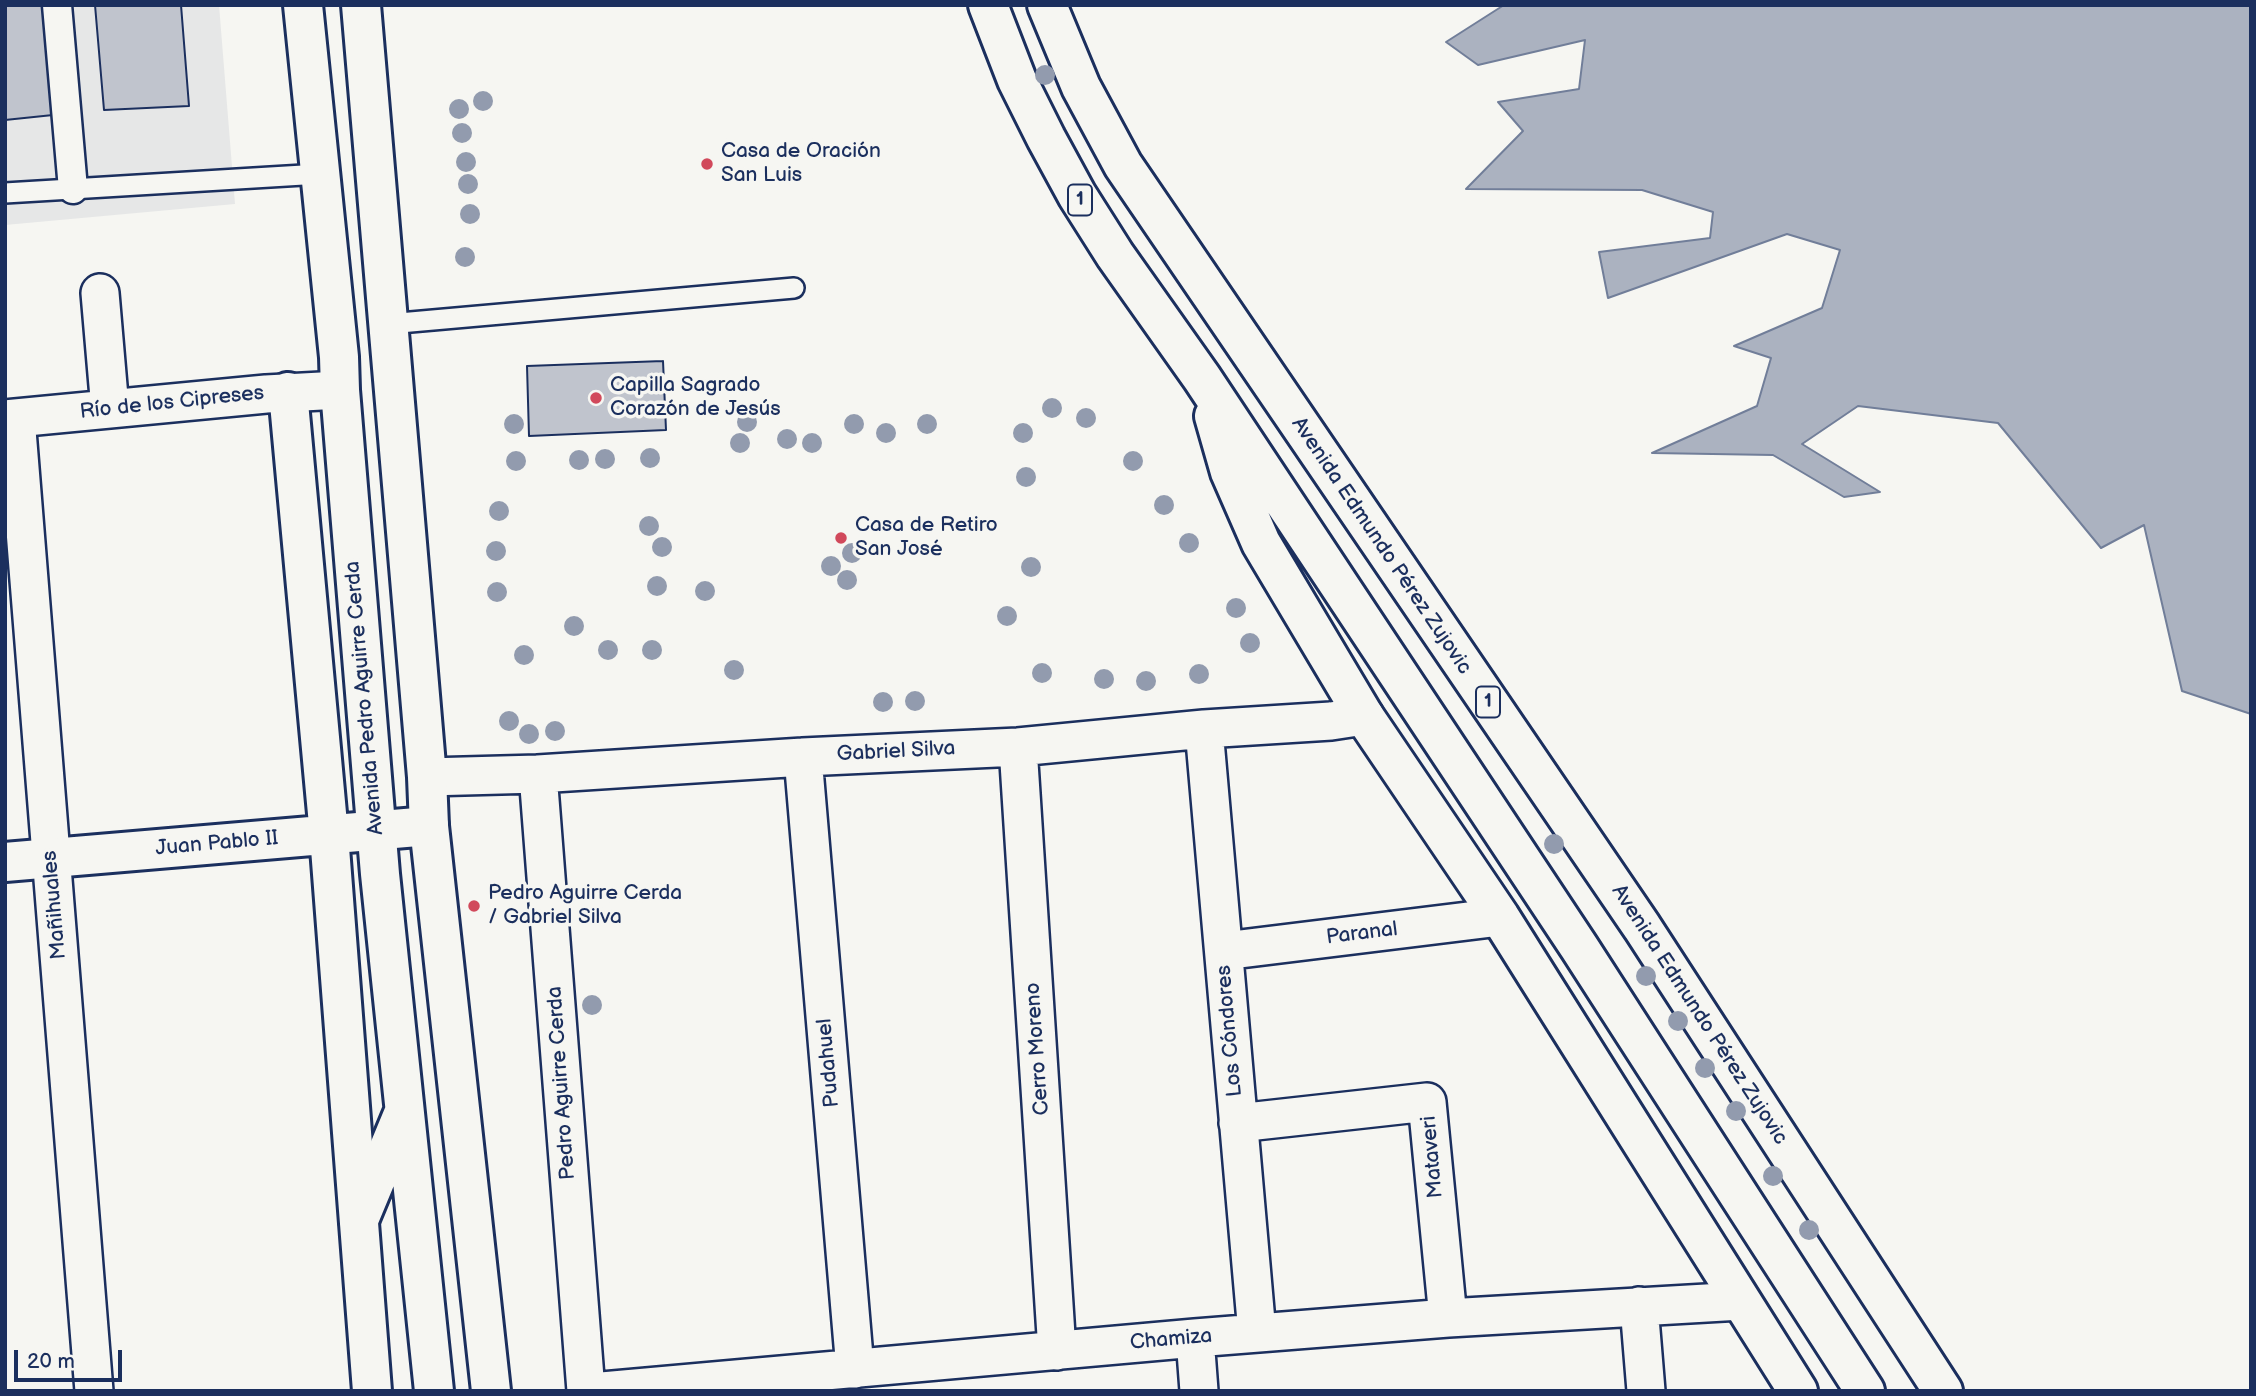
<!DOCTYPE html>
<meta charset="utf-8">
<style>
body{margin:0}
#map{position:relative;width:2256px;height:1396px;overflow:hidden;background:#f6f6f2;font-family:"Balsamiq Sans",sans-serif}
canvas{display:block}
.frame{position:absolute;inset:0;border:7px solid #1b2f5e;pointer-events:none}
.scale{position:absolute;left:14px;top:1350px;width:108px;height:32px;box-sizing:border-box;border:4px solid #1b2f5e;border-top:0;padding-left:9px;font-size:21px;line-height:24px;white-space:nowrap;color:#1b2f5e;-webkit-text-stroke:5px #f6f6f2;paint-order:stroke}
</style>
<div id="map">
<canvas width="2256" height="1396"></canvas>
<div class="frame"></div>
<div class="scale">20 m</div>
</div>
<script>
const c = document.querySelector('canvas').getContext('2d');
c.lineJoin = 'round';
function fill(path, color) {
  c.fillStyle = color;
  c.fill(path, 'evenodd');
}
function poly(rows) {
  const path = new Path2D();
  for (const r of rows) {
    path.moveTo(r[0], r[1]);
    for (let i = 2; i < r.length; i += 2) path.lineTo(r[i], r[i + 1]);
  }
  return path;
}
function stroke(path, color, width, dash) {
  c.strokeStyle = color;
  c.lineWidth = width;
  c.lineCap = dash ? 'butt' : 'round';
  c.setLineDash(dash || []);
  c.stroke(path);
}
function write(font, color, halo, rows, align = 'center') {
  c.font = font + ' "Balsamiq Sans",sans-serif';
  c.lineWidth = 7;
  c.setLineDash([]);
  c.textBaseline = 'middle';
  c.strokeStyle = halo;
  c.fillStyle = color;
  for (const [text, x, y, turn = 0] of rows) {
    c.save();
    c.translate(x, y);
    c.rotate((+turn || 0) * Math.PI / 180);
    c.textAlign = isNaN(turn) ? turn : align;
    if (halo) c.strokeText(text, 0, 0);
    c.fillText(text, 0, 0);
    c.restore();
  }
}
fill(poly([
 [5,5,219,5,235,204,5,225]
]), '#e6e7e7');
const water = poly([
 [1504,5,2251,5,2251,714,2182,691,2144,525,2101,548,1998,423,1858,406,1802,444,1880,492,1844,497,1773,455,1652,453,1757,406,1771,358,1734,346,1822,308,1840,250,1787,234,1608,298,1599,252,1710,238,1713,212,1642,190,1466,189,1523,131,1498,102,1579,89,1585,40,1478,65,1446,42,1504,5]
]);
fill(water, '#abb2c0');
stroke(water, '#717e99', 2);
const building = poly([
 [5,5,43,5,53,115,5,120,5,5],
 [95,5,181,5,189,106,104,110,95,5],
 [663,361,666,430,529,436,527,366,663,361]
]);
fill(building, '#c0c4cd');
stroke(building, '#1b2f5e', 2);
const service = poly([
 [5,193,320,174],
 [388,324,794,288]
]);
const pedestrian = poly([
 [57,5,73,189]
]);
const minor = poly([
 [100,293,110,409],
 [16,418,94,1391],
 [5,419,266,394,340,390],
 [1204,729,1257,1333],
 [1018,747,1057,1351],
 [803,757,855,1369],
 [538,774,586,1391],
 [427,777,538,774,803,757,1018,747,1204,729,1331,721,1364,716],
 [1224,951,1500,917],
 [1238,1123,1427,1102,1448,1318],
 [1639,1306,1646,1391],
 [1195,1338,1199,1391],
 [602,1391,1195,1338,1448,1318,1741,1301]
]);
const tertiary = poly([
 [288,392,329,835,372,1391],
 [1364,716,1500,917,1798,1391],
 [5,862,429,826]
]);
const primary = poly([
 [303,5,339,357,340,390,380,874,434,1391],
 [361,5,427,777,429,826,491,1391],
 [359,1220,403,1114]
]);
const trunk = poly([
 [988,5,1017,80,1046,138,1077,195,1115,255,1202,378,1579,947,1865,1391],
 [1047,5,1081,87,1123,165,1642,927,1943,1391],
 [1214,416,1230,472,1261,543,1364,716]
]);
stroke(service, '#1b2f5e', 24);
stroke(pedestrian, '#1b2f5e', 33);
stroke(minor, '#1b2f5e', 42);
stroke(tertiary, '#1b2f5e', 44);
stroke(primary, '#1b2f5e', 44);
stroke(trunk, '#1b2f5e', 44);
stroke(service, '#f6f6f2', 19);
stroke(pedestrian, '#f6f6f2', 28);
stroke(minor, '#f6f6f2', 37);
stroke(tertiary, '#f6f6f2', 38);
stroke(primary, '#f6f6f2', 38);
stroke(trunk, '#f6f6f2', 38);
c.fillStyle = '#929bae';
for (const [x, y] of [
 [1045,75],
 [483,101],
 [459,109],
 [462,133],
 [466,162],
 [468,184],
 [470,214],
 [465,257],
 [1052,408],
 [1086,418],
 [747,422],
 [514,424],
 [854,424],
 [927,424],
 [886,433],
 [1023,433],
 [787,439],
 [740,443],
 [812,443],
 [650,458],
 [605,459],
 [579,460],
 [516,461],
 [1133,461],
 [1026,477],
 [1164,505],
 [499,511],
 [649,526],
 [1189,543],
 [662,547],
 [496,551],
 [852,553],
 [831,566],
 [1031,567],
 [847,580],
 [657,586],
 [705,591],
 [497,592],
 [1236,608],
 [1007,616],
 [574,626],
 [1250,643],
 [608,650],
 [652,650],
 [524,655],
 [734,670],
 [1042,673],
 [1199,674],
 [1104,679],
 [1146,681],
 [915,701],
 [883,702],
 [509,721],
 [555,731],
 [529,734],
 [1554,844],
 [1646,976],
 [592,1005],
 [1678,1021],
 [1705,1068],
 [1736,1111],
 [1773,1176],
 [1809,1230]
]) {
  c.beginPath();
  c.arc(x, y, 10, 0, 2 * Math.PI);
  c.fill();
}
for (const [x, y, r, color] of [
 [707,164,7,"#d1495b"],
 [596,398,7,"#d1495b"],
 [841,538,7,"#d1495b"],
 [474,906,7,"#d1495b"]
]) {
  const dot = new Path2D();
  dot.arc(x, y, r, 0, 2 * Math.PI);
  c.fillStyle = color;
  c.fill(dot);
  stroke(dot, '#f6f6f2', 2.5);
}
for (const [x, y, w] of [
 [1080,200,24],
 [1488,702,24]
]) {
  const box = new Path2D();
  box.roundRect(x - w / 2, y - 15.5, w, 31, 5);
  c.fillStyle = '#f6f6f2';
  c.fill(box);
  stroke(box, '#1b2f5e', 2);
}
write('bold 19px', '#1b2f5e', null, [
 ["1",1080,200],
 ["1",1488,702]
]);
write('21px', '#1b2f5e', '#f6f6f2', [
 ["Casa de Oración",721,152],
 ["San Luis",721,176],
 ["Capilla Sagrado",610,386],
 ["Corazón de Jesús",610,410],
 ["Casa de Retiro",855,526],
 ["San José",855,550],
 ["Pedro Aguirre Cerda",488,894],
 ["/ Gabriel Silva",488,918]
], 'left');
write('21px', '#1b2f5e', '#f6f6f2', [
 ["Río de los Cipreses",172,403,-6],
 ["Avenida Edmundo Pérez Zujovic",1381,546,56],
 ["Avenida Pedro Aguirre Cerda",365,698,-95],
 ["Gabriel Silva",896,752,-3],
 ["Juan Pablo II",217,844,-5],
 ["Mañihuales",55,905,-95],
 ["Paranal",1362,934,-7],
 ["Avenida Edmundo Pérez Zujovic",1699,1015,57],
 ["Los Cóndores",1230,1031,-95],
 ["Cerro Moreno",1038,1049,-94],
 ["Pudahuel",829,1063,-95],
 ["Pedro Aguirre Cerda",562,1083,-94],
 ["Mataveri",1433,1157,-95],
 ["Chamiza",1171,1340,-5]
]);
</script>
